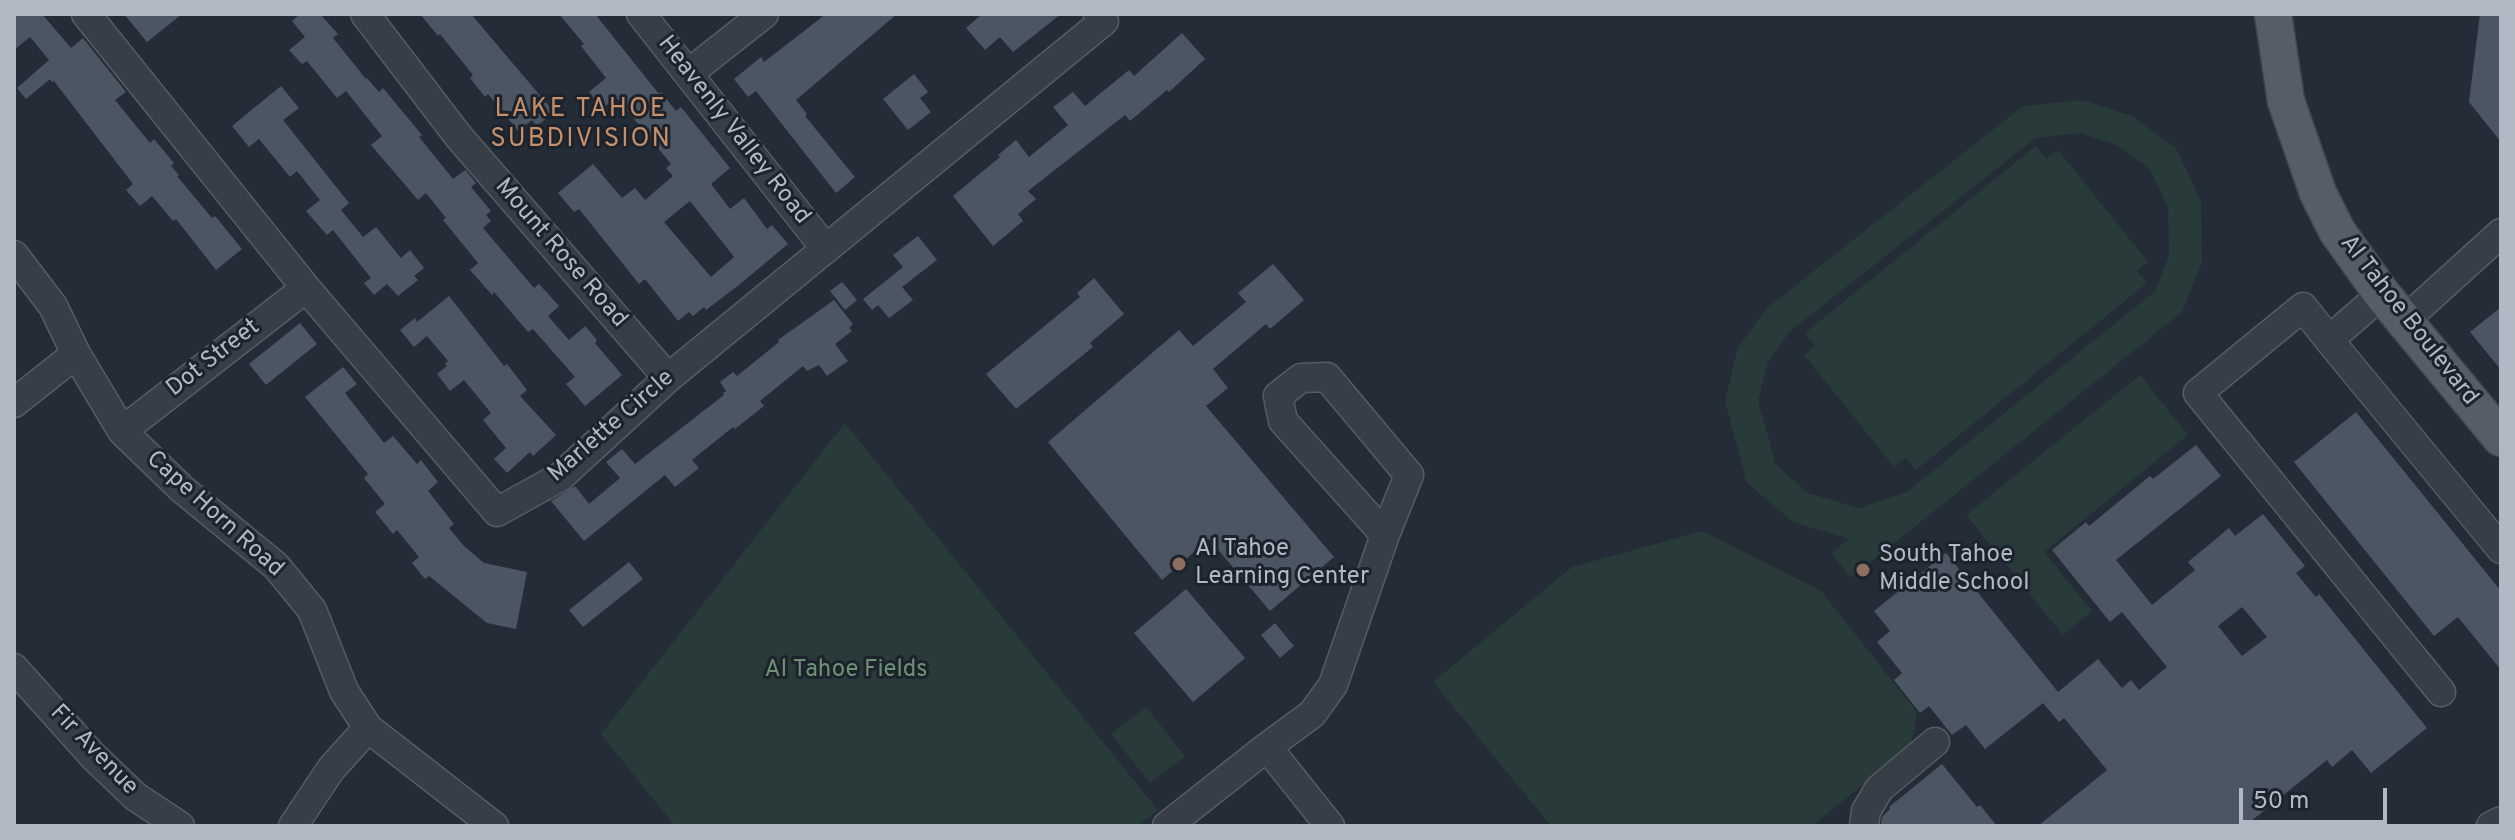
<!DOCTYPE html>
<style>
body{margin:0}
#map{position:relative;width:2515px;height:840px;overflow:hidden;background:#242c37;font-family:Overpass,sans-serif}
canvas{display:block}
.frame{position:absolute;inset:0;border:16px solid #b2b9c4;pointer-events:none}
.scale{position:absolute;left:2239px;top:788px;width:148px;height:36px;box-sizing:border-box;border:4px solid #b2b9c4;border-top:0;padding-left:10px;font-size:24px;line-height:28px;white-space:nowrap;color:#b2b9c4;-webkit-text-stroke:6px #1c232c;paint-order:stroke}
</style>
<div id="map">
<canvas width="2515" height="840"></canvas>
<div class="frame"></div>
<div class="scale">50 m</div>
</div>
<script>
const c = document.querySelector('canvas').getContext('2d');
c.lineJoin = 'round';
function fill(path, color) {
  c.fillStyle = color;
  c.fill(path, 'evenodd');
}
function poly(rows) {
  const path = new Path2D();
  for (const r of rows) {
    path.moveTo(r[0], r[1]);
    for (let i = 2; i < r.length; i += 2) path.lineTo(r[i], r[i + 1]);
  }
  return path;
}
function stroke(path, color, width, dash) {
  c.strokeStyle = color;
  c.lineWidth = width;
  c.lineCap = dash ? 'butt' : 'round';
  c.setLineDash(dash || []);
  c.stroke(path);
}
function write(font, color, halo, rows, align = 'center') {
  c.font = font + ' Overpass,sans-serif';
  c.lineWidth = 6;
  c.setLineDash([]);
  c.textBaseline = 'middle';
  c.strokeStyle = halo;
  c.fillStyle = color;
  for (const [text, x, y, turn = 0] of rows) {
    c.save();
    c.translate(x, y);
    c.rotate((+turn || 0) * Math.PI / 180);
    c.textAlign = isNaN(turn) ? turn : align;
    if (halo) c.strokeText(text, 0, 0);
    c.fillText(text, 0, 0);
    c.restore();
  }
}
fill(poly([
 [2083,100,2132,116,2176,148,2201,201,2202,262,2182,312,1851,578,1831,553,1849,539,1793,522,1747,483,1725,401,1738,347,1767,308,2023,106],
 [2080,133,2117,145,2150,169,2168,208,2169,256,2155,291,1907,492,1859,508,1808,493,1776,465,1758,401,1768,362,1790,331,2036,138],
 [2036,146,2046,159,2058,150,2148,262,2137,271,2147,283,1916,470,1906,458,1894,467,1804,355,1815,346,1805,333],
 [2140,375,2188,435,2044,552,2092,611,2063,635,1966,515],
 [845,423,1158,810,1138,826,675,826,601,734],
 [1702,531,1821,591,1917,712,1911,746,1812,826,1551,826,1433,682,1572,567],
 [1146,707,1185,756,1150,783,1111,734]
]), '#283a3a');
fill(poly([
 [14,14,42,14,71,48,83,38,126,92,115,100,150,143,154,139,174,163,171,166,179,175,177,176,212,218,215,216,242,249,216,270,176,219,173,221,152,196,140,206,126,190,133,184,54,81,52,82,50,79,26,99,17,88,49,60,30,37,14,50],
 [124,14,182,14,147,42],
 [300,14,320,14,338,34,333,38,366,79,367,78,379,92,383,88,422,135,419,137,453,179,465,170,467,172,476,183,471,187,491,211,486,215,491,221,483,228,534,288,539,284,559,306,548,316,569,340,585,326,597,340,595,343,622,375,585,406,566,384,575,377,533,329,528,332,494,292,492,295,470,270,478,263,443,220,446,218,426,193,418,200,371,145,382,136,346,91,337,98,307,61,302,64,289,50,305,37,292,21],
 [420,14,471,14,554,112,537,126,532,120,518,131,488,94,485,97,470,78,473,75,440,34,438,36],
 [559,14,595,14,659,94,661,92,676,111,681,107,730,168,711,184,730,209,744,198,767,229,772,225,788,244,739,285,706,310,704,307,693,316,689,312,678,321,645,279,639,284,579,209,574,212,558,193,593,164,622,198,635,188,645,200,673,176,666,168,671,164,616,97,602,109,589,92,606,78,581,46,584,44],
 [690,201,734,257,711,277,664,222],
 [826,14,897,14,796,100,807,114,805,116,855,177,836,193,756,91,748,97,734,79,761,57,764,62],
 [982,14,1061,14,1013,52,1000,37,985,50,966,28],
 [2480,14,2501,14,2501,142,2469,102],
 [1182,33,1205,59,1169,92,1167,90,1130,121,1125,115,1028,191,1036,199,1018,214,1023,221,993,246,953,196,1000,157,998,155,1016,140,1029,157,1068,125,1053,107,1073,92,1085,106,1129,70,1134,76],
 [914,74,928,92,920,98,931,112,908,130,883,99],
 [281,86,299,108,283,120,349,203,341,210,363,237,376,227,401,258,410,250,424,268,414,276,418,280,398,296,387,284,374,295,364,283,371,278,333,230,327,235,306,211,320,200,297,171,290,177,259,139,249,147,232,126],
 [918,236,937,260,902,287,913,300,889,318,878,305,872,310,863,299,903,267,893,255],
 [1273,264,1304,300,1270,329,1266,324,1213,369,1228,388,1206,406,1334,557,1270,611,1209,539,1162,580,1048,442,1179,330,1193,346,1246,302,1238,293],
 [1094,278,1124,314,1090,343,1093,347,1016,409,986,374,1080,297,1077,293],
 [842,282,857,300,845,310,830,291],
 [449,296,504,366,507,364,527,390,520,396,556,435,533,456,530,452,507,473,494,459,506,448,483,420,491,413,464,380,450,391,437,374,447,366,445,364,448,361,427,336,414,347,400,330,415,318,417,322],
 [834,300,853,324,849,328,852,331,835,344,848,361,827,376,819,365,807,371,803,366,760,401,764,406,735,429,733,427,692,460,699,468,675,487,665,475,584,541,551,501,575,486,589,504,620,478,606,462,622,449,635,464,724,395,723,393,726,391,720,382,733,372,737,376,779,342,778,340],
 [2501,307,2501,370,2470,332],
 [300,323,317,344,266,385,249,364],
 [343,367,357,384,345,393,384,443,393,436,417,464,421,460,438,482,428,491,454,524,449,528,464,546,484,563,527,572,516,629,487,623,429,576,425,579,412,563,419,557,397,530,393,534,375,512,385,504,364,478,368,474,305,397],
 [2356,412,2501,591,2501,670,2458,617,2434,636,2294,462],
 [2196,445,2221,476,2116,560,2152,605,2195,570,2188,562,2229,528,2235,536,2263,514,2305,566,2296,573,2316,597,2319,594,2427,728,2371,773,2352,750,2332,767,2327,760,2245,826,2038,826,2107,770,2064,718,2059,722,2043,703,1985,749,1966,725,1952,735,1929,706,1920,713,1894,680,1902,673,1877,642,1890,631,1874,611,1946,553,2058,692,2098,659,2122,688,2131,680,2139,690,2167,667,2122,612,2110,622,2052,550,2086,522,2089,526,2150,476,2153,479],
 [2242,607,2267,637,2242,656,2218,626],
 [629,562,643,579,583,627,569,610],
 [1186,589,1245,658,1193,702,1134,633],
 [1275,623,1294,646,1280,658,1261,635],
 [1942,764,1977,807,1980,805,1997,826,1881,826,1882,817,1890,809,1889,807]
]), '#4c5662');
const minor = poly([
 [86,14,306,288,497,512,560,477,668,378,1104,21,1098,14],
 [365,14,459,137,668,378],
 [641,14,825,248],
 [689,73,764,14],
 [14,255,53,306,76,354,122,431,182,489,276,566,312,610,344,691,368,728,494,826],
 [2382,294,2329,340,2501,549],
 [2404,321,2501,233],
 [2329,340,2303,307,2198,393,2441,692],
 [14,403,76,354],
 [122,431,306,288],
 [14,668,93,756,136,797,180,826],
 [1267,747,1330,826],
 [293,826,331,769,368,728],
 [1167,826,1267,747,1312,714,1333,685,1385,535,1409,475,1327,377,1301,378,1278,396,1283,421,1385,535],
 [1864,826,1866,811,1879,789,1935,742],
 [2491,826,2501,821]
]);
const major = poly([
 [2273,14,2286,101,2318,193,2337,231,2382,294,2501,438]
]);
stroke(minor, '#555c65', 31);
stroke(major, '#404751', 39);
stroke(minor, '#373e48', 28);
stroke(major, '#555d67', 36);
for (const [x, y, r, color] of [
 [1179,564,8,"#8d6e63"],
 [1863,570,8,"#8d6e63"]
]) {
  const dot = new Path2D();
  dot.arc(x, y, r, 0, 2 * Math.PI);
  c.fillStyle = color;
  c.fill(dot);
  stroke(dot, '#1c232c', 3);
}
write('24px', '#b2b9c4', '#1c232c', [
 ["Heavenly Valley Road",733,131,52],
 ["Mount Rose Road",560,254,49],
 ["Al Tahoe Boulevard",2408,321,52],
 ["Dot Street",214,359,-38],
 ["Marlette Circle",612,427,-41],
 ["Cape Horn Road",214,515,42],
 ["Fir Avenue",93,751,46]
]);
write('24px', '#b2b9c4', '#1c232c', [
 ["Al Tahoe",1195,550],
 ["Learning Center",1195,578],
 ["South Tahoe",1879,556],
 ["Middle School",1879,584]
], 'left');
write('24px', '#6c9274', '#1c232c', [
 ["Al Tahoe Fields",846,671]
]);
c.letterSpacing = '2px';
write('26px', '#c89069', '#1c232c', [
 ["LAKE TAHOE",581,111],
 ["SUBDIVISION",581,141]
]);
c.letterSpacing = '0px';
</script>
